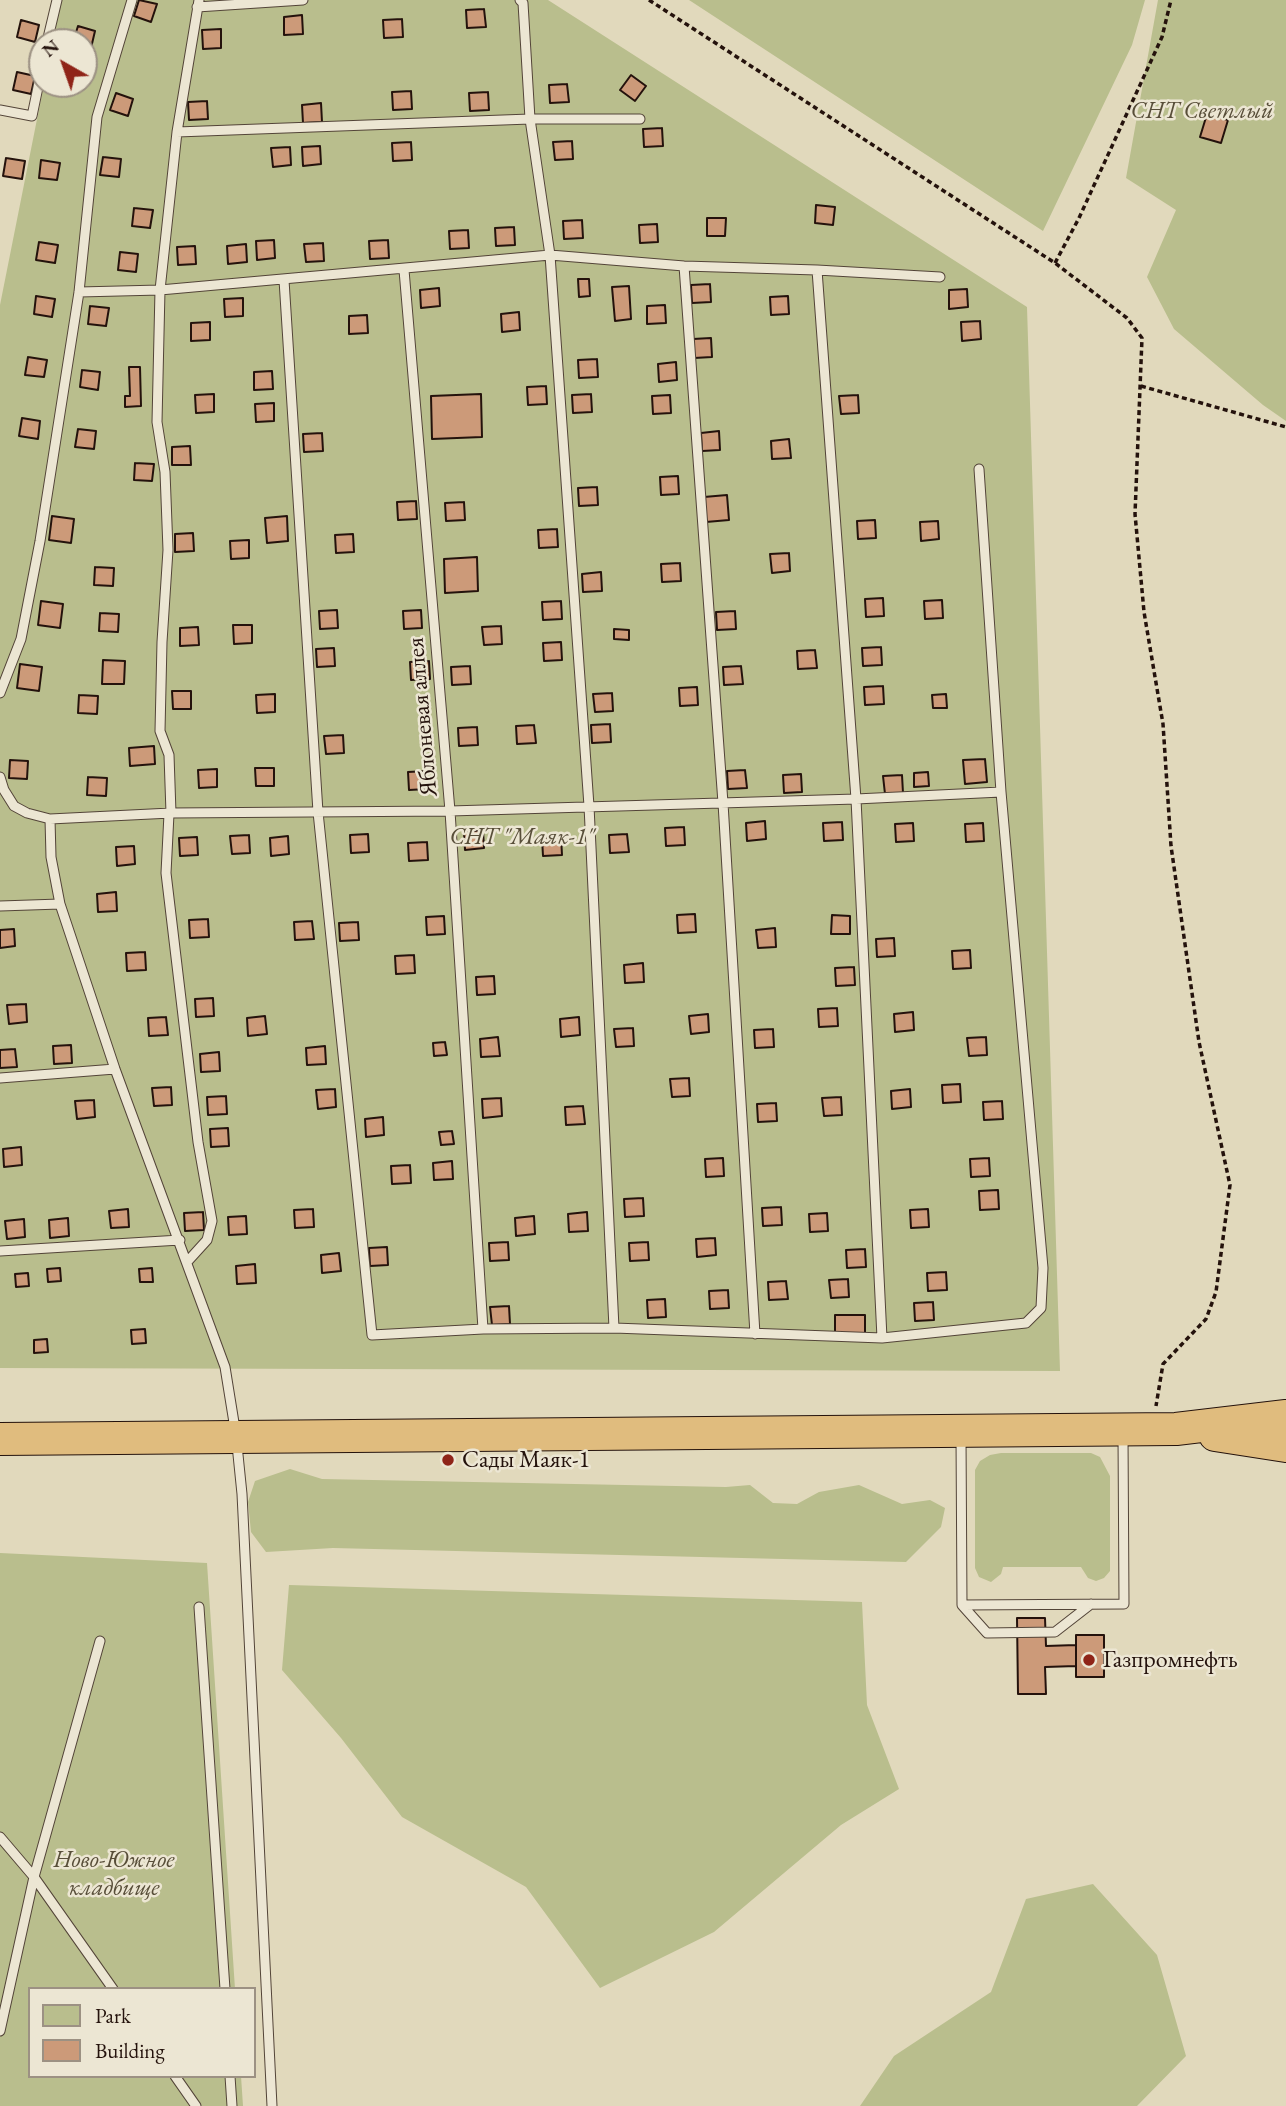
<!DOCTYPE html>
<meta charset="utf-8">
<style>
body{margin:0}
#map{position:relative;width:1286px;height:2106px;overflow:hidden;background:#e1d9bc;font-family:"EB Garamond",serif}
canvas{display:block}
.legend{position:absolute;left:28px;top:1987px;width:228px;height:91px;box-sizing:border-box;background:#ece6d3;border:2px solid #9c9183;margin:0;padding:9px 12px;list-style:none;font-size:21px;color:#24120c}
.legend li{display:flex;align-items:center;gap:14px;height:35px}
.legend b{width:35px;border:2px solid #9c9183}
.north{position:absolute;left:28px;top:28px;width:70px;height:70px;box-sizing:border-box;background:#ece6d3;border:2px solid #9c9183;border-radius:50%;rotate:320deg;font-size:19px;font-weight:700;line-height:28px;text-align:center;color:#24120c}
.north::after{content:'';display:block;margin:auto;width:24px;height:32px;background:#8f2418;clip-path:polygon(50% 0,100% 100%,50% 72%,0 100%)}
</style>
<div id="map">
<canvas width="1286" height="2106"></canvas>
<ul class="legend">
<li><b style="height:19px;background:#b9be8d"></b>Park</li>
<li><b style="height:19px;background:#cc9a79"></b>Building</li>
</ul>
<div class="north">N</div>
</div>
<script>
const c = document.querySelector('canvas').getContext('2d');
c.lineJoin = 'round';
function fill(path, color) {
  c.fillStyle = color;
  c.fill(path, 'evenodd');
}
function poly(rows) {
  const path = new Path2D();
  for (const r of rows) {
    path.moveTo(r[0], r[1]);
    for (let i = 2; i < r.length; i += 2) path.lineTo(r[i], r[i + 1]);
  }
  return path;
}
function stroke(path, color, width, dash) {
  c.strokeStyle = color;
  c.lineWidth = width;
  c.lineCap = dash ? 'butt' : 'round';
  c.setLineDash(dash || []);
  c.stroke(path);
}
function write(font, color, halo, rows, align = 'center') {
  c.font = font + ' "EB Garamond",serif';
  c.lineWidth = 5;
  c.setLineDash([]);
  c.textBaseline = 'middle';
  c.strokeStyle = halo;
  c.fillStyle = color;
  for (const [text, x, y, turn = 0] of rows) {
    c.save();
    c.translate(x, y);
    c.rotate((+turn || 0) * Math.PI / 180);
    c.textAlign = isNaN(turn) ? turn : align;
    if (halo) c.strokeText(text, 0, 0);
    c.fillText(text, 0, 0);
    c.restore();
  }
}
fill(poly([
 [61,0,548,0,1027,307,1060,1371,0,1368,0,305,44,84,84,84,84,42,53,42],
 [689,0,1145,0,1132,45,1043,231],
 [1158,0,1286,0,1286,421,1263,405,1174,329,1147,277,1176,210,1126,178],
 [1001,1453,1091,1453,1100,1457,1110,1476,1110,1571,1104,1578,1096,1581,1088,1578,1081,1567,1003,1567,1001,1574,991,1582,979,1577,975,1568,975,1470,980,1461,990,1455],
 [290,1469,322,1479,726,1487,750,1485,773,1503,797,1504,819,1492,859,1485,902,1504,930,1500,945,1508,941,1527,906,1562,333,1548,266,1552,251,1532,248,1502,255,1481],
 [0,1553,207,1563,235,1989,30,1989,30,2076,241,2076,243,2106,0,2106],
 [289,1585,862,1602,867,1705,899,1789,841,1825,714,1932,600,1988,526,1887,402,1817,341,1738,282,1670],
 [1093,1884,1157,1955,1186,2056,1137,2106,860,2106,894,2056,991,1992,1026,1899]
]), '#b9be8d');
const building = poly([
 [139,0,157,4,151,22,134,16,139,0],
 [484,9,486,27,467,28,466,10,484,9],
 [302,15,303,34,284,35,284,17,302,15],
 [402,19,403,37,384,38,383,20,402,19],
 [21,20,39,25,35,42,17,37,21,20],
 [78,26,95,31,91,48,84,47,84,42,73,42,78,26],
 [221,29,221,48,203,49,202,30,221,29],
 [17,72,35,76,31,94,13,90,17,72],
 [631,75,646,86,635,101,620,90,631,75],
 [567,84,569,102,550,103,549,85,567,84],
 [411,91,412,109,393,110,392,92,411,91],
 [488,92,489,110,470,111,469,93,488,92],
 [116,93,133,99,128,116,110,110,116,93],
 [207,101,208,119,189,120,188,102,207,101],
 [321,103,322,122,303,123,302,105,321,103],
 [1207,114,1228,120,1221,143,1200,137,1207,114],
 [662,128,663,146,644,147,643,129,662,128],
 [572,141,573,159,555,160,553,142,572,141],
 [411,142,412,160,393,161,392,143,411,142],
 [320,146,321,164,303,166,302,147,320,146],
 [290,147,291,165,273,167,271,148,290,147],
 [103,157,121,159,119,177,100,175,103,157],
 [6,158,25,161,22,179,3,176,6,158],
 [41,160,60,163,57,180,39,178,41,160],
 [816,205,835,207,833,225,815,223,816,205],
 [134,208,153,210,150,228,132,226,134,208],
 [707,218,726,218,725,236,707,236,707,218],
 [582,220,583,238,564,239,563,221,582,220],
 [657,224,658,242,640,243,639,225,657,224],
 [514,227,515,245,496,246,495,228,514,227],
 [468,230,469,248,450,249,449,231,468,230],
 [274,240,275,258,257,260,256,241,274,240],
 [388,240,389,258,370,259,369,241,388,240],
 [39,242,58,245,55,263,36,260,39,242],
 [323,243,324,261,306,262,304,244,323,243],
 [246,244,247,262,228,264,227,246,246,244],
 [195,246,196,264,178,265,177,247,195,246],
 [120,252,138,254,136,272,118,270,120,252],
 [578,279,589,279,590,296,579,297,578,279],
 [710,284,711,302,692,303,691,285,710,284],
 [629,286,631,319,615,321,612,287,629,286],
 [439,288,440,306,421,308,420,290,439,288],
 [967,289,968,307,949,309,949,290,967,289],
 [36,296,55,299,52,317,34,314,36,296],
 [788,296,789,314,771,315,770,297,788,296],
 [243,298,243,316,225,317,224,299,243,298],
 [665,305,666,323,647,324,647,306,665,305],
 [90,306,109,308,106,326,88,324,90,306],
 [519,312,520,330,502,332,501,314,519,312],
 [367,315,368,333,349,334,349,316,367,315],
 [980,321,981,339,962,341,961,322,980,321],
 [210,322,210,340,191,341,191,323,210,322],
 [711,338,712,357,694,358,693,339,711,338],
 [28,357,47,360,44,377,25,375,28,357],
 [597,359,598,377,579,378,578,360,597,359],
 [676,362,677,380,659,382,658,364,676,362],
 [129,367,140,367,141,406,125,407,125,396,130,396,129,367],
 [82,370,100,372,98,390,80,387,82,370],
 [272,371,273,389,254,390,254,372,272,371],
 [546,386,547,404,528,405,527,387,546,386],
 [214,394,214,412,196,413,195,395,214,394],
 [481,394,482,437,432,439,431,396,481,394],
 [591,394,592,412,573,413,572,395,591,394],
 [670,395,671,413,653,414,652,396,670,395],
 [858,395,859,413,841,414,839,396,858,395],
 [274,403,274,421,256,422,255,404,274,403],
 [22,418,40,421,38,439,19,436,22,418],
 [78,429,96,431,94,449,75,447,78,429],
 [719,431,720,450,702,451,701,433,719,431],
 [322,433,323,451,304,452,303,434,322,433],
 [789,439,791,458,772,459,771,441,789,439],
 [190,446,191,465,172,465,172,447,190,446],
 [135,463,154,464,152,481,134,480,135,463],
 [678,476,679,494,661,495,660,477,678,476],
 [597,487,598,505,579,506,578,488,597,487],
 [727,495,729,520,706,522,704,497,727,495],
 [416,501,417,519,398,520,397,502,416,501],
 [464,502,465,520,446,521,445,503,464,502],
 [52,516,74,519,71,543,49,540,52,516],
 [287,516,288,541,267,543,265,518,287,516],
 [875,520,876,538,858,539,857,521,875,520],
 [938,521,939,539,921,541,920,522,938,521],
 [557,529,558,547,539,548,538,530,557,529],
 [193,533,194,551,175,552,175,534,193,533],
 [353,534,354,552,336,553,335,535,353,534],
 [249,540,249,558,231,559,230,541,249,540],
 [789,553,790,571,772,573,770,554,789,553],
 [477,557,478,591,445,593,444,559,477,557],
 [680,563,681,581,662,582,661,564,680,563],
 [95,567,114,568,113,586,94,585,95,567],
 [601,572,602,591,583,592,582,574,601,572],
 [883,598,884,616,866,617,865,599,883,598],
 [942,600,943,618,925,619,924,601,942,600],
 [41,601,63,604,60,628,38,625,41,601],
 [561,601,562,619,543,620,542,602,561,601],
 [337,610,338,628,320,629,319,611,337,610],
 [421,610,422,628,404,629,403,611,421,610],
 [735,611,736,629,717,630,716,612,735,611],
 [100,613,119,614,118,632,99,631,100,613],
 [233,625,252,625,252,643,234,644,233,625],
 [501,626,502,644,484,645,482,627,501,626],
 [198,627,199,645,180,646,180,628,198,627],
 [614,629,629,630,629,640,614,639,614,629],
 [561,642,562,660,544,661,543,643,561,642],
 [881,647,882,665,863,666,862,648,881,647],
 [334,648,335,666,317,667,316,649,334,648],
 [815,650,817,668,798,669,797,651,815,650],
 [103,660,125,661,124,684,102,684,103,660],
 [429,661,430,679,411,680,410,662,429,661],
 [20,664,42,667,39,691,17,688,20,664],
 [470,666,471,684,452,685,451,667,470,666],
 [741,666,743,684,724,685,723,667,741,666],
 [883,686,884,704,865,705,864,687,883,686],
 [697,687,698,705,680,706,679,688,697,687],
 [172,691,191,691,191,709,173,709,172,691],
 [612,693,613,711,595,712,593,694,612,693],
 [275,694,275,712,257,713,256,695,275,694],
 [946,694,947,708,933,708,932,695,946,694],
 [79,695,98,696,97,714,78,713,79,695],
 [610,724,611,742,592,743,591,725,610,724],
 [534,725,536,743,517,744,516,726,534,725],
 [477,727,478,745,459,746,458,728,477,727],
 [343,735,344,753,326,754,324,736,343,735],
 [154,746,155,764,130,766,129,748,154,746],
 [985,759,987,782,965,784,963,760,985,759],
 [10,760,28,761,27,779,9,778,10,760],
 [255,768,274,768,274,786,256,786,255,768],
 [217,769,217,787,199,788,198,770,217,769],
 [745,770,747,788,728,789,727,771,745,770],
 [427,771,427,789,409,790,408,772,427,771],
 [928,772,929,786,914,787,914,773,928,772],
 [801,774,802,792,784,793,783,775,801,774],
 [902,775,903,793,885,794,883,776,902,775],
 [88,777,107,778,106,796,87,795,88,777],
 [765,821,766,839,747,841,746,823,765,821],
 [842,822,843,840,824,841,823,823,842,822],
 [913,823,914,841,896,842,895,824,913,823],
 [983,823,984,841,966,842,965,824,983,823],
 [684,827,685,845,666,846,665,828,684,827],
 [483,830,484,848,465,850,464,832,483,830],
 [368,834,369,852,351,853,350,835,368,834],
 [627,834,629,852,610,853,609,835,627,834],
 [249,835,250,853,232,854,230,836,249,835],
 [288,836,289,854,271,856,270,838,288,836],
 [197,837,198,855,180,856,179,838,197,837],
 [561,837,562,855,543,856,542,838,561,837],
 [427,842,428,860,409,861,408,843,427,842],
 [134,846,135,864,117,866,116,847,134,846],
 [116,892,117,911,98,912,97,894,116,892],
 [695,914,696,932,678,933,677,915,695,914],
 [832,915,850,916,850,934,831,934,832,915],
 [444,916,445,934,427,935,426,917,444,916],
 [208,919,209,937,190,938,189,920,208,919],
 [312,921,314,939,295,940,294,922,312,921],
 [358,922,359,940,340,941,339,923,358,922],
 [775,928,776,947,758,948,756,930,775,928],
 [14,929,15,946,0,948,0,930,14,929],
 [894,938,895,956,877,957,876,939,894,938],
 [970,950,971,968,953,969,952,951,970,950],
 [145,952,146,970,127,971,126,953,145,952],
 [414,955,415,973,396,974,395,956,414,955],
 [643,963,644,982,625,983,624,965,643,963],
 [854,967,855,985,836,986,835,968,854,967],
 [494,976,495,994,477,995,476,977,494,976],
 [213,998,214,1016,196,1017,195,999,213,998],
 [26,1004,27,1022,9,1024,7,1005,26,1004],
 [837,1008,838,1026,819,1027,818,1009,837,1008],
 [913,1012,914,1030,895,1032,894,1014,913,1012],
 [708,1014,709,1032,691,1034,689,1016,708,1014],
 [265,1016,267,1034,248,1036,247,1018,265,1016],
 [166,1017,168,1035,149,1036,148,1018,166,1017],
 [579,1017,580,1035,561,1037,560,1019,579,1017],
 [633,1028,634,1046,616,1047,614,1029,633,1028],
 [773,1029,774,1047,755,1048,754,1030,773,1029],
 [498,1037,500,1056,481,1057,480,1039,498,1037],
 [986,1037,987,1055,969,1056,967,1038,986,1037],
 [445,1042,447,1055,434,1056,433,1043,445,1042],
 [71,1045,72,1063,54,1064,53,1046,71,1045],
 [325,1046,326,1064,307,1065,306,1048,325,1046],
 [15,1049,17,1067,0,1068,0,1050,15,1049],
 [219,1052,220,1071,201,1072,200,1054,219,1052],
 [689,1078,690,1096,672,1097,670,1079,689,1078],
 [960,1084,961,1102,943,1103,942,1085,960,1084],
 [171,1087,172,1105,154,1106,152,1088,171,1087],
 [335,1089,336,1107,318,1109,316,1090,335,1089],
 [910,1089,911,1107,892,1109,891,1091,910,1089],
 [226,1096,227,1114,208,1115,207,1097,226,1096],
 [841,1097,842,1115,824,1116,822,1098,841,1097],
 [501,1098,502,1116,483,1118,482,1099,501,1098],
 [94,1100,95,1117,77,1119,75,1101,94,1100],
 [1002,1101,1003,1119,984,1120,983,1102,1002,1101],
 [776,1103,777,1121,758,1122,757,1104,776,1103],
 [583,1106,585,1124,566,1125,565,1107,583,1106],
 [383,1117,384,1135,366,1137,365,1119,383,1117],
 [228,1128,229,1146,211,1147,210,1129,228,1128],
 [452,1131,454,1144,441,1145,439,1132,452,1131],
 [21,1147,22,1165,4,1167,3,1149,21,1147],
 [723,1158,724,1176,706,1177,705,1159,723,1158],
 [989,1158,990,1176,971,1177,970,1159,989,1158],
 [452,1161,453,1179,434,1180,433,1163,452,1161],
 [410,1165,411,1183,392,1184,391,1166,410,1165],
 [998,1190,999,1209,980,1210,979,1191,998,1190],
 [643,1198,644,1216,625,1217,624,1199,643,1198],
 [781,1207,782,1225,763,1226,762,1208,781,1207],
 [128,1209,129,1227,111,1228,109,1211,128,1209],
 [313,1209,314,1227,295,1228,294,1210,313,1209],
 [928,1209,929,1227,911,1228,910,1210,928,1209],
 [203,1212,204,1230,185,1231,184,1213,203,1212],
 [587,1212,588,1231,569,1232,568,1214,587,1212],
 [827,1213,828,1231,810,1232,809,1214,827,1213],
 [246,1216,247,1234,229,1235,228,1217,246,1216],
 [534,1216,535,1234,516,1236,515,1218,534,1216],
 [68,1218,69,1236,50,1238,49,1220,68,1218],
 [24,1219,25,1237,7,1239,5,1221,24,1219],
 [715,1238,716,1255,697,1257,696,1239,715,1238],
 [508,1242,509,1260,490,1261,489,1243,508,1242],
 [648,1242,649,1260,630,1261,629,1243,648,1242],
 [387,1247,388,1265,370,1266,369,1248,387,1247],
 [865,1249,866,1267,847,1268,846,1250,865,1249],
 [339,1253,341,1271,322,1273,321,1255,339,1253],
 [255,1264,256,1283,237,1284,236,1266,255,1264],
 [60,1268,61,1281,48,1282,47,1269,60,1268],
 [152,1268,153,1282,140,1282,139,1269,152,1268],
 [946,1272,947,1290,928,1291,927,1273,946,1272],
 [28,1273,29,1286,16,1287,15,1274,28,1273],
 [848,1279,849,1297,831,1298,829,1280,848,1279],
 [786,1281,788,1299,769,1300,768,1282,786,1281],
 [728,1290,729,1308,710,1309,709,1291,728,1290],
 [665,1299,666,1317,648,1318,647,1300,665,1299],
 [933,1302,934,1320,915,1321,914,1303,933,1302],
 [509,1306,510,1324,492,1325,490,1307,509,1306],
 [835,1315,865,1315,865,1333,835,1333,835,1315],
 [145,1329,146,1343,132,1344,131,1330,145,1329],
 [47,1339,48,1352,34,1353,34,1340,47,1339],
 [1017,1618,1045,1618,1046,1646,1076,1645,1076,1666,1045,1667,1046,1694,1018,1694,1017,1618],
 [1076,1635,1104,1635,1104,1677,1076,1677,1076,1635]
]);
fill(building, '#cc9a79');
stroke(building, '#24120c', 2);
const lane = poly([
 [520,0,523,3,530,119,550,255,589,806,614,1328],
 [197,7,303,0],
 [47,42,57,0],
 [0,110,32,116,42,68],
 [177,132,530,119,640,119],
 [684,266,723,803,755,1334],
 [404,270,450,811,483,1329],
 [817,270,856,799,882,1338],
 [284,280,318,812,372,1335,483,1329,614,1328,882,1338,1026,1323,1041,1308,1043,1268,1001,792,979,469],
 [79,292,160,290,550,255,684,266,817,270,940,277],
 [0,693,21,639,40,541,79,292,97,117,132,0],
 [0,777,4,790,14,806,27,813,50,819],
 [171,813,169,755,160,731,162,642,168,550,165,472,157,422,160,290,177,132,199,0],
 [169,814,166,873,198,1142,212,1221,207,1240,187,1262],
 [0,906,60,904],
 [0,1078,115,1069],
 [0,1251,180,1240],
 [961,1436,962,1605,987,1633,1055,1632,1091,1604],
 [962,1605,1124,1604,1123,1435],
 [199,1607,225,1989],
 [0,1837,34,1877,113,1989],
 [0,2031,34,1877,100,1641],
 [175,2076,196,2106],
 [230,2076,232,2106],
 [272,2106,242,1494,236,1435,225,1367,115,1069,60,904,51,857,50,819,171,813,450,811,856,799,1001,792]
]);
const highway = poly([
 [1215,1435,1286,1446],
 [0,1439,1176,1429,1286,1416]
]);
stroke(lane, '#534438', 11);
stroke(highway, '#24120c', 34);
stroke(poly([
 [649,0,1055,263,1127,318,1142,338,1135,514,1144,612,1163,724,1171,846,1199,1042,1230,1185,1216,1292,1206,1319,1163,1364,1156,1406],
 [1055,263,1079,218,1162,37,1171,0],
 [1141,386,1286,427]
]), '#24120c', 3.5, [5, 3.5]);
stroke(lane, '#ece6d3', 9);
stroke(highway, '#e0bc7e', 32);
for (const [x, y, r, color] of [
 [448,1460,7,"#8f2418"],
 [1089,1660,7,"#8f2418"]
]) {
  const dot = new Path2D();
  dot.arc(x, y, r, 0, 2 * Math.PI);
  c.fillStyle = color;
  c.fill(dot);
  stroke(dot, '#ece6d3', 2.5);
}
write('italic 24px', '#584e39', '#ece6d3', [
 ["СНТ Светлый",1202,111],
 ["СНТ \"Маяк-1\"",522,837],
 ["Ново-Южное",114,1860],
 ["кладбище",114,1888]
]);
write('24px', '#24120c', '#ece6d3', [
 ["Яблоневая аллея",423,717,-95]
]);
write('24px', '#24120c', '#ece6d3', [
 ["Сады Маяк-1",462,1460],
 ["Газпромнефть",1103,1660]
], 'left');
</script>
